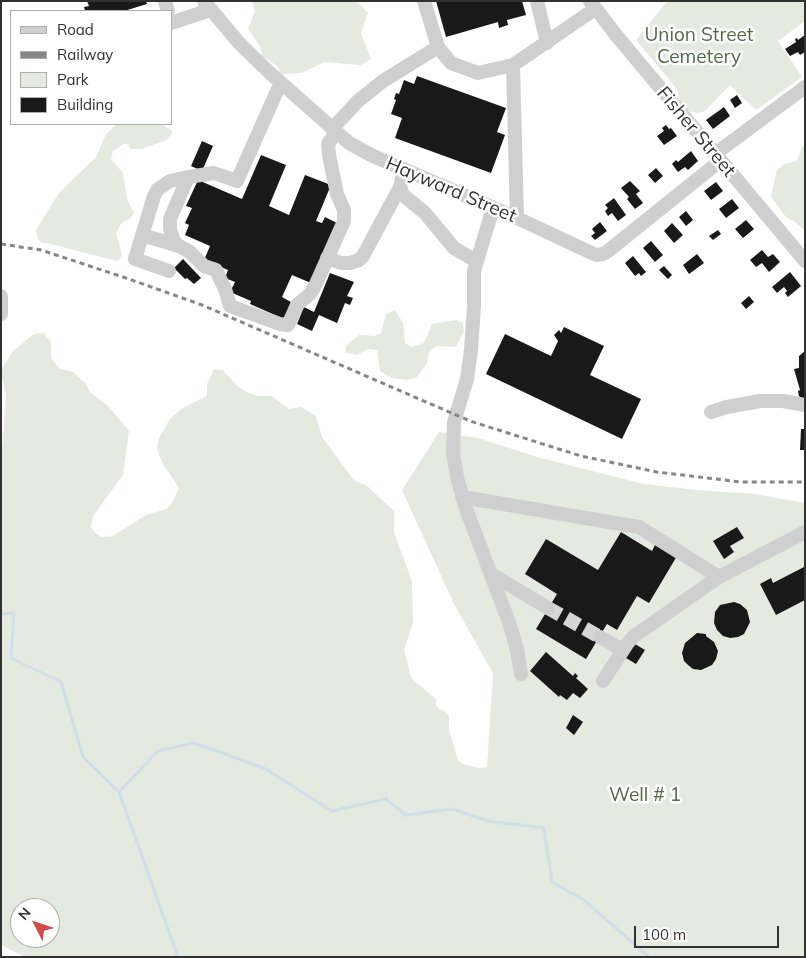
<!DOCTYPE html>
<style>
body{margin:0}
#map{position:relative;width:806px;height:958px;overflow:hidden;background:#fff;font-family:Mulish,sans-serif}
canvas{display:block}
.frame{position:absolute;inset:0;border:2px solid #323232;pointer-events:none}
.legend{position:absolute;left:10px;top:10px;width:162px;height:115px;box-sizing:border-box;background:#fff;border:1px solid #adadad;margin:0;padding:6px 9px;list-style:none;font-size:15px;color:#323232}
.legend li{display:flex;align-items:center;gap:10px;height:25px}
.legend b{width:25px;border:1px solid #adadad}
.north{position:absolute;left:10px;top:898px;width:50px;height:50px;box-sizing:border-box;background:#fff;border:1px solid #adadad;border-radius:50%;rotate:311deg;font-size:14px;font-weight:700;line-height:20px;text-align:center;color:#323232}
.north::after{content:'';display:block;margin:auto;width:18px;height:22px;background:#d3494a;clip-path:polygon(50% 0,100% 100%,50% 72%,0 100%)}
.scale{position:absolute;left:634px;top:926px;width:145px;height:22px;box-sizing:border-box;border:2px solid #323232;border-top:0;padding-left:6px;font-size:15px;line-height:18px;white-space:nowrap;color:#323232;-webkit-text-stroke:4px #fff;paint-order:stroke}
</style>
<div id="map">
<canvas width="806" height="958"></canvas>
<div class="frame"></div>
<ul class="legend">
<li><b style="height:6px;background:#cfcfcf"></b>Road</li>
<li><b style="height:6px;background:#878787"></b>Railway</li>
<li><b style="height:14px;background:#e4eadf"></b>Park</li>
<li><b style="height:14px;background:#191919"></b>Building</li>
</ul>
<div class="north">N</div>
<div class="scale">100 m</div>
</div>
<script>
const c = document.querySelector('canvas').getContext('2d');
c.lineJoin = 'round';
function fill(path, color) {
  c.fillStyle = color;
  c.fill(path, 'evenodd');
}
function poly(rows) {
  const path = new Path2D();
  for (const r of rows) {
    path.moveTo(r[0], r[1]);
    for (let i = 2; i < r.length; i += 2) path.lineTo(r[i], r[i + 1]);
  }
  return path;
}
function stroke(path, color, width, dash) {
  c.strokeStyle = color;
  c.lineWidth = width;
  c.lineCap = dash ? 'butt' : 'round';
  c.setLineDash(dash || []);
  c.stroke(path);
}
function write(font, color, halo, rows, align = 'center') {
  c.font = font + ' Mulish,sans-serif';
  c.lineWidth = 5;
  c.setLineDash([]);
  c.textBaseline = 'middle';
  c.strokeStyle = halo;
  c.fillStyle = color;
  for (const [text, x, y, turn = 0] of rows) {
    c.save();
    c.translate(x, y);
    c.rotate((+turn || 0) * Math.PI / 180);
    c.textAlign = isNaN(turn) ? turn : align;
    if (halo) c.strokeText(text, 0, 0);
    c.fillText(text, 0, 0);
    c.restore();
  }
}
fill(poly([
 [252,1,357,1,368,13,361,33,371,59,361,65,324,62,302,73,281,74,277,66,262,56,260,46,248,29,255,11],
 [667,1,802,1,805,4,805,21,778,41,802,77,756,110,730,85,705,111,698,113,687,111,681,105,677,89,636,40],
 [117,124,161,124,172,131,172,134,166,140,142,149,131,149,128,144,123,144,113,151,111,159,123,173,127,199,134,213,130,219,123,222,120,225,116,233,122,254,120,259,117,261,47,243,42,243,38,240,36,230,59,193,96,157,106,134],
 [805,146,805,231,794,221,786,217,771,197,777,170,784,164,797,161,802,147],
 [395,310,403,323,405,343,411,347,424,343,432,324,457,320,463,323,464,331,456,347,437,346,430,350,426,365,416,378,406,380,392,378,380,371,377,350,368,349,357,355,346,353,346,346,359,335,375,336,381,333,386,314],
 [43,333,51,342,51,358,59,368,73,372,86,384,90,392,108,406,129,431,123,475,93,516,91,527,95,533,102,537,110,537,116,534,146,515,166,509,172,503,179,488,163,464,157,449,159,438,170,419,181,409,207,396,207,384,214,369,223,370,238,387,247,392,257,396,272,396,289,409,301,407,316,416,322,437,350,475,357,482,366,485,394,511,394,533,412,581,413,623,404,650,410,674,414,681,437,700,435,704,439,709,445,711,449,716,449,730,458,760,463,764,478,768,487,767,493,673,454,604,402,490,439,432,478,438,537,457,644,484,696,490,755,494,805,503,805,957,25,957,1,945,1,463,6,396,1,370,13,351,34,334],
 [20,908,50,908,50,938,20,938]
]), '#e4eadf');
stroke(poly([
 [1,614,14,613,11,658,61,682,83,757,119,792,158,751,194,743,264,768,332,811,386,799,406,815,452,809,488,821,544,828,552,882,584,900,649,957],
 [119,792,178,957]
]), '#d0deea', 3);
fill(poly([
 [87,1,146,1,147,4,124,11,85,11,84,7,89,6],
 [436,1,522,1,526,15,507,20,508,25,499,28,498,22,446,37],
 [805,35,805,52,800,55,798,52,790,56,785,49,796,42,795,39,797,38,798,40],
 [417,76,506,108,497,132,505,135,491,173,395,138,402,118,391,114,396,100,394,99,396,93,399,94,404,80,414,84],
 [737,95,742,103,735,108,730,100],
 [724,107,730,116,713,129,706,120],
 [666,125,669,129,671,128,677,136,664,145,657,136,664,131,662,128],
 [202,141,213,146,202,171,191,166],
 [691,151,698,161,688,170,685,167,678,172,672,164,676,160,678,162],
 [261,155,286,165,269,206,289,215,305,175,331,185,316,221,322,223,325,217,337,223,311,283,292,275,282,297,291,302,284,319,250,304,251,301,230,292,235,282,225,278,228,270,204,260,210,246,185,235,189,225,185,223,192,208,186,206,198,180,242,199],
 [656,168,663,176,655,183,648,175],
 [630,181,640,191,636,194,643,203,635,209,627,199,629,197,621,188],
 [716,182,723,191,711,200,704,191],
 [614,198,626,215,618,221,612,213,608,216,605,211,608,208,605,205],
 [732,199,739,208,726,218,719,209],
 [686,211,693,220,686,226,679,217],
 [746,220,754,229,743,238,735,229],
 [600,222,607,231,595,240,591,236,595,233,592,229],
 [672,223,683,235,674,243,664,231],
 [718,230,721,234,713,240,709,236],
 [651,241,663,255,655,262,643,248],
 [762,250,768,257,773,254,780,262,769,272,762,263,756,267,750,260],
 [697,254,704,263,689,274,683,265],
 [633,256,646,272,641,276,639,273,635,276,625,263],
 [183,259,201,278,194,284,187,278,185,279,174,268],
 [664,266,672,275,668,279,659,270],
 [790,272,801,286,788,297,785,293,787,291,784,287,777,293,772,287],
 [330,273,354,282,347,296,353,298,350,305,345,303,337,323,319,315,312,331,297,324,304,307,314,312],
 [749,296,754,302,746,309,741,303],
 [564,327,604,346,590,375,641,399,622,439,486,374,505,334,551,356,558,341,554,335,559,330,561,333],
 [805,351,805,399,800,399,800,396,799,397,798,391,800,390,794,369,799,368,799,356],
 [801,429,805,429,805,450,800,450],
 [737,527,744,538,730,546,734,552,724,559,713,541],
 [621,532,652,551,656,543,677,556,649,603,637,596,617,630,607,624,586,659,536,629,557,594,525,574,546,539,598,570],
 [804,567,805,600,776,615,760,584,771,578,773,583],
 [734,602,740,604,747,610,750,622,744,634,738,637,730,638,723,636,717,630,714,623,715,612,720,605],
 [697,633,706,634,706,636,714,642,718,651,716,659,712,665,701,670,693,669,688,665,684,661,682,653,685,643],
 [635,644,645,650,636,664,626,658],
 [546,652,573,676,575,673,578,676,576,678,588,689,580,698,573,693,567,700,560,695,559,697,530,671],
 [573,715,583,722,574,735,566,728]
]), '#191919');
stroke(poly([
 [548,608,600,637]
]), '#d6d6d6', 14, [14, 7]);
stroke(poly([
 [165,1,168,11],
 [204,1,239,43,270,73,349,143,373,156,517,218,596,255,603,254,608,251,720,161],
 [537,1,547,43],
 [590,1,616,35,805,261],
 [171,23,210,10],
 [438,47,451,63,478,73,513,65,595,9],
 [513,65,517,218],
 [282,84,277,91,237,181,214,173,188,177,170,219,170,229,174,242,179,246,190,252,204,266,216,270,225,289,230,306,280,324,288,325,297,305,310,294,315,286,344,221,344,210,337,194,329,155,328,144,336,132],
 [332,129,358,101,383,81,438,47,424,1],
 [715,154,805,87],
 [404,170,400,187,403,195,425,213,454,248,476,261],
 [493,208,474,271,474,306,471,350,467,379,454,422,453,453,457,477,465,506,510,625,517,650,521,674],
 [142,235,179,246],
 [327,258,341,263,350,263,359,260,363,256,400,187],
 [169,271,135,259,154,196,158,189,170,181,188,177],
 [1,296,1,314],
 [711,412,727,407,760,401,783,401,805,405],
 [462,497,639,527,719,577],
 [491,574,548,608],
 [600,637,623,650],
 [603,681,627,644,634,636,719,577,805,532]
]), '#cfcfcf', 14);
stroke(poly([
 [1,244,41,250,126,278,202,305,470,421,581,456,657,472,741,482,805,482]
]), '#878787', 3, [5, 4]);
write('19px', '#526943', '#fff', [
 ["Union Street",699,35],
 ["Cemetery",699,57],
 ["Well # 1",645,795]
]);
write('19px', '#323232', '#fff', [
 ["Fisher Street",696,132,50],
 ["Hayward Street",451,190,23]
]);
</script>
